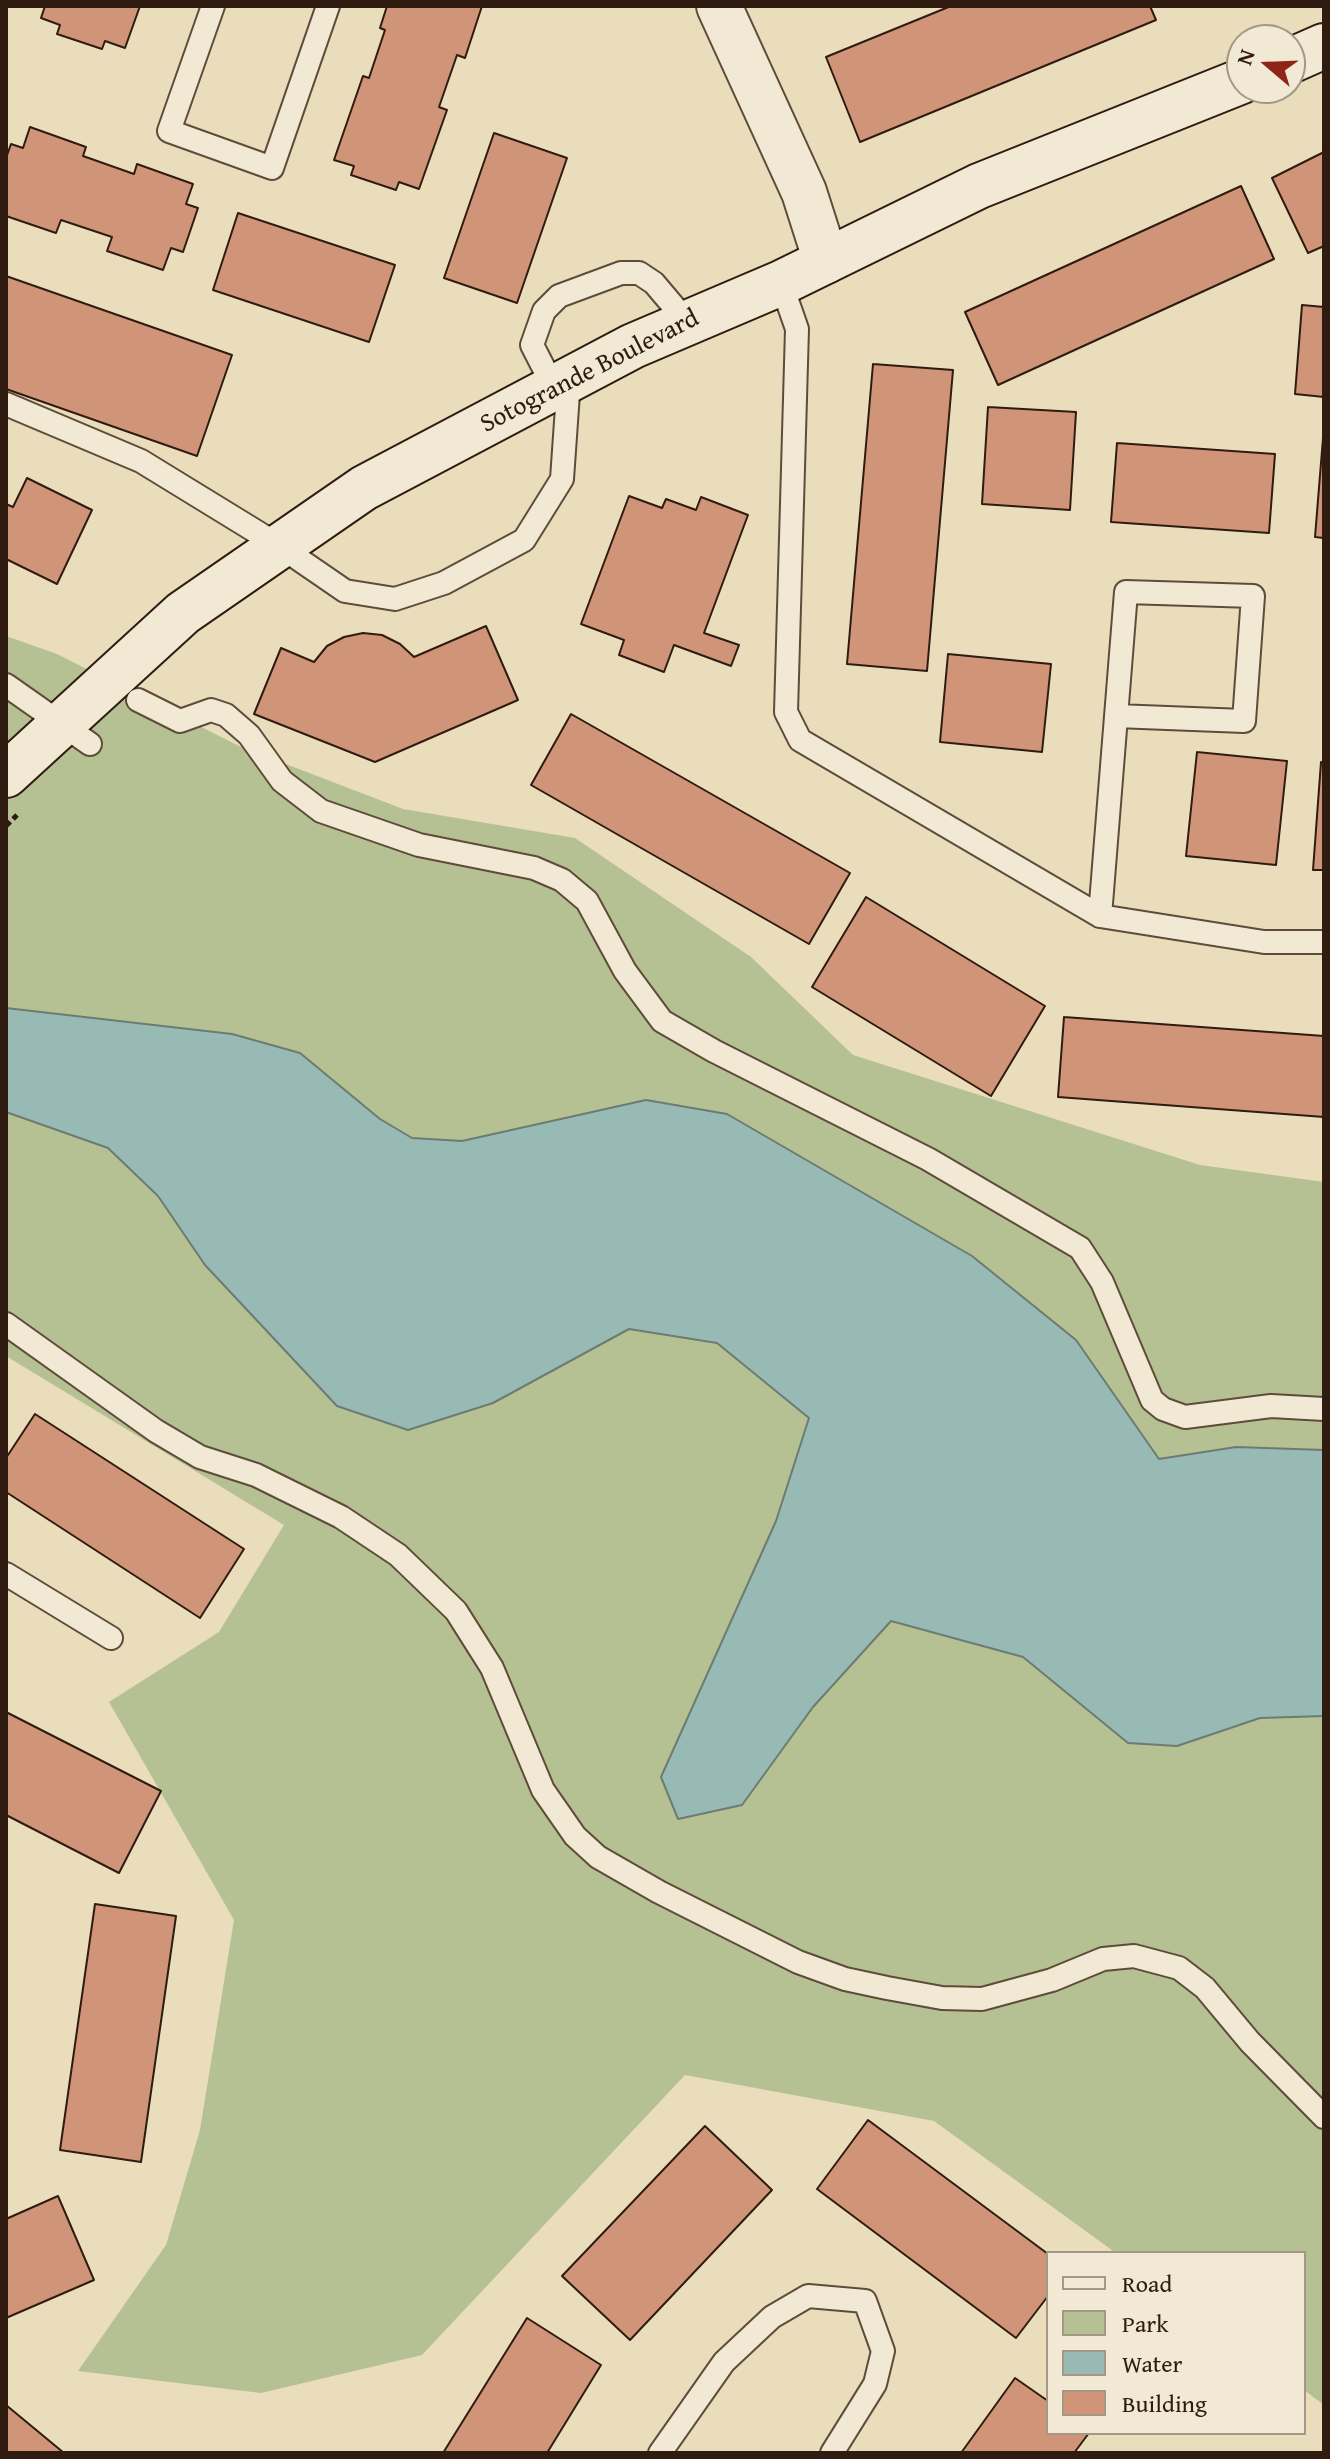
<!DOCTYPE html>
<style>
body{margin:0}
#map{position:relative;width:1330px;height:2459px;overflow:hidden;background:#e9ddbc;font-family:"Gentium Book Plus",serif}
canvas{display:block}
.frame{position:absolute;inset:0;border:8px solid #301b10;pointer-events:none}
.legend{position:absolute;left:1046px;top:2251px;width:260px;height:184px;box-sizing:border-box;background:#f1e9d3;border:2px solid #a49785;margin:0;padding:10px 14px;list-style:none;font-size:24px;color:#301b10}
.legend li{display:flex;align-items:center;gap:16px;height:40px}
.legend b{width:40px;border:2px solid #a49785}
.north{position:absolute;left:1226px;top:24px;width:80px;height:80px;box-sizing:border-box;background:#f1e9d3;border:2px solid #a49785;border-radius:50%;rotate:289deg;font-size:22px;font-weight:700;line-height:32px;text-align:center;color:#301b10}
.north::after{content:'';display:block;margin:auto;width:28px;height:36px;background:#8f2418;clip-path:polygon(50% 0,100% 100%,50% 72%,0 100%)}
</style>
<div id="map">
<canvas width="1330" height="2459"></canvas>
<div class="frame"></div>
<ul class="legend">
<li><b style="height:10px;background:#f1e9d3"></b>Road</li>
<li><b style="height:22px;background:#b5c192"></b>Park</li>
<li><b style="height:22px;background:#97bbb4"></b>Water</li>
<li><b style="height:22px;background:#d09579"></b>Building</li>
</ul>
<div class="north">N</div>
</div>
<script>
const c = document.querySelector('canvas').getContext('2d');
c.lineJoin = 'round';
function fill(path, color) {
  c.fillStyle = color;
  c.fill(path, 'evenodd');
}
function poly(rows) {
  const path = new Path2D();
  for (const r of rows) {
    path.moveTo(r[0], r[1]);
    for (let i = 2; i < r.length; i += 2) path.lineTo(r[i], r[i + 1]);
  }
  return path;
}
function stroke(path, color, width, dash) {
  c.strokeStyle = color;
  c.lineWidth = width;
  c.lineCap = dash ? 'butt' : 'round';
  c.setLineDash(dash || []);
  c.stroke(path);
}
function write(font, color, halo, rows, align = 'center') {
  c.font = font + ' "Gentium Book Plus",serif';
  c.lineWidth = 6;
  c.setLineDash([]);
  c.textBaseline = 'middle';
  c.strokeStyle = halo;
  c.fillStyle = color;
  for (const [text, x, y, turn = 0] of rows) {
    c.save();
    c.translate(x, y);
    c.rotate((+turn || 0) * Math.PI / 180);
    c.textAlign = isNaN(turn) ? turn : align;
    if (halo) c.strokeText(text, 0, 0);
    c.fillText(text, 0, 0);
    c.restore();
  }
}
fill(poly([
 [6,636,57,654,239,746,403,809,575,838,751,957,853,1055,1200,1165,1324,1182,1324,2405,1304,2390,1304,2253,1116,2253,934,2121,685,2075,422,2355,261,2393,78,2371,166,2245,200,2130,234,1920,109,1702,219,1632,284,1525,6,1356]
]), '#b5c192');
const water = poly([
 [6,1008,232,1034,300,1053,380,1119,412,1138,462,1141,646,1100,727,1114,972,1256,1076,1340,1159,1459,1236,1447,1324,1450,1324,1716,1260,1718,1177,1746,1128,1743,1023,1657,891,1621,813,1707,742,1805,678,1819,661,1777,776,1521,809,1418,717,1343,629,1329,493,1403,408,1430,337,1406,205,1265,158,1196,108,1148,6,1112,6,1008]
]);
fill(water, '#97bbb4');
stroke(water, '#6e7b72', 2);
const building = poly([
 [45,6,140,6,125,48,105,41,102,49,57,34,60,25,41,18,45,6],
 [387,6,482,6,465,58,457,55,439,107,447,110,419,189,399,182,396,190,351,175,354,166,334,160,363,76,369,78,385,30,380,28,387,6],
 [951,6,1150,6,1156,20,860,142,826,57,951,6],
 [30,127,86,147,83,156,134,174,137,164,193,184,186,204,198,208,183,252,171,248,163,270,107,251,112,237,61,220,56,233,6,216,6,158,11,144,23,148,30,127],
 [494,133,567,158,517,303,444,278,494,133],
 [1324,152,1324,246,1308,253,1272,178,1324,152],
 [1241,186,1274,259,998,385,965,312,1241,186],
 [238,213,395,265,369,342,213,290,238,213],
 [6,276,232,355,197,456,6,389,6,276],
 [1302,305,1324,307,1324,397,1295,394,1302,305],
 [873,364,953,370,927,671,847,664,873,364],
 [988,407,1076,412,1070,510,982,504,988,407],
 [1323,438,1324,438,1324,538,1315,537,1323,438],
 [1117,443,1275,454,1269,533,1111,522,1117,443],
 [27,478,92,510,57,584,6,559,6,504,13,507,27,478],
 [629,496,662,508,666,499,696,510,701,497,748,515,704,633,739,645,731,666,674,645,664,672,619,655,624,640,581,624,629,496],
 [486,626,518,700,375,762,254,714,281,648,314,662,327,646,344,637,363,633,382,635,400,644,414,657,486,626],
 [948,654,1051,664,1042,752,940,742,948,654],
 [571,714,850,873,809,944,531,785,571,714],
 [1197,752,1287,761,1276,865,1186,856,1197,752],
 [1321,762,1324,763,1324,870,1313,870,1321,762],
 [866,897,1045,1006,991,1096,812,987,866,897],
 [1064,1017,1324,1036,1324,1117,1058,1097,1064,1017],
 [35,1414,244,1549,200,1618,6,1492,6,1458,35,1414],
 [6,1712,161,1791,119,1873,6,1815,6,1712],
 [95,1904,176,1916,141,2162,60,2150,95,1904],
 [868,2120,1048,2254,1048,2296,1016,2338,817,2189,868,2120],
 [705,2126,772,2190,630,2340,562,2276,705,2126],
 [58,2196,94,2280,6,2318,6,2219,58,2196],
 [527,2318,601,2365,547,2453,443,2453,527,2318],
 [1015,2378,1048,2401,1048,2433,1089,2433,1074,2453,961,2453,1015,2378],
 [6,2405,64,2453,6,2453,6,2405]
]);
fill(building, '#d09579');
stroke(building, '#301b10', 2);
const lane = poly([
 [213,6,169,131,272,168,328,6],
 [781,283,797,329,786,712,800,740,1100,916,1264,942,1324,942],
 [554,388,532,345,544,311,559,296,621,273,639,273,654,283,687,322],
 [6,404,141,461,278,545,345,591,395,599,444,583,524,540,562,479,569,379],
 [6,685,90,744],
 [138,700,180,721,211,710,226,715,249,735,282,781,321,811,419,845,534,868,562,880,587,901,625,971,662,1021,714,1051,928,1159,1080,1248,1102,1282,1152,1400,1163,1409,1185,1417,1271,1406,1324,1409],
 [1100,916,1126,592,1253,596,1244,721,1116,716],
 [6,1324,156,1431,200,1457,256,1475,341,1517,398,1555,456,1611,492,1668,543,1790,575,1836,598,1857,659,1892,798,1962,845,1979,887,1988,942,1998,982,1999,1052,1980,1103,1959,1134,1956,1179,1968,1205,1988,1250,2042,1324,2117],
 [6,1574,111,1638],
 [660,2453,724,2362,772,2317,808,2296,865,2301,883,2351,875,2384,832,2453]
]);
const street = poly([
 [719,6,804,192,826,261]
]);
const secondary = poly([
 [1290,61,1324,46],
 [6,775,183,613,364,488,633,346,781,283,979,186,1242,81]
]);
stroke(lane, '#5e4c3b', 26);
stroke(street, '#5e4c3b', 48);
stroke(secondary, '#301b10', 48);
stroke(poly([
 [6,826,17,815]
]), '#301b10', 5, [6, 4]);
stroke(lane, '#f1e9d3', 22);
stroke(street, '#f1e9d3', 44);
stroke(secondary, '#f1e9d3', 44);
write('26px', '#301b10', '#f1e9d3', [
 ["Sotogrande Boulevard",590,372,-27]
]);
</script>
